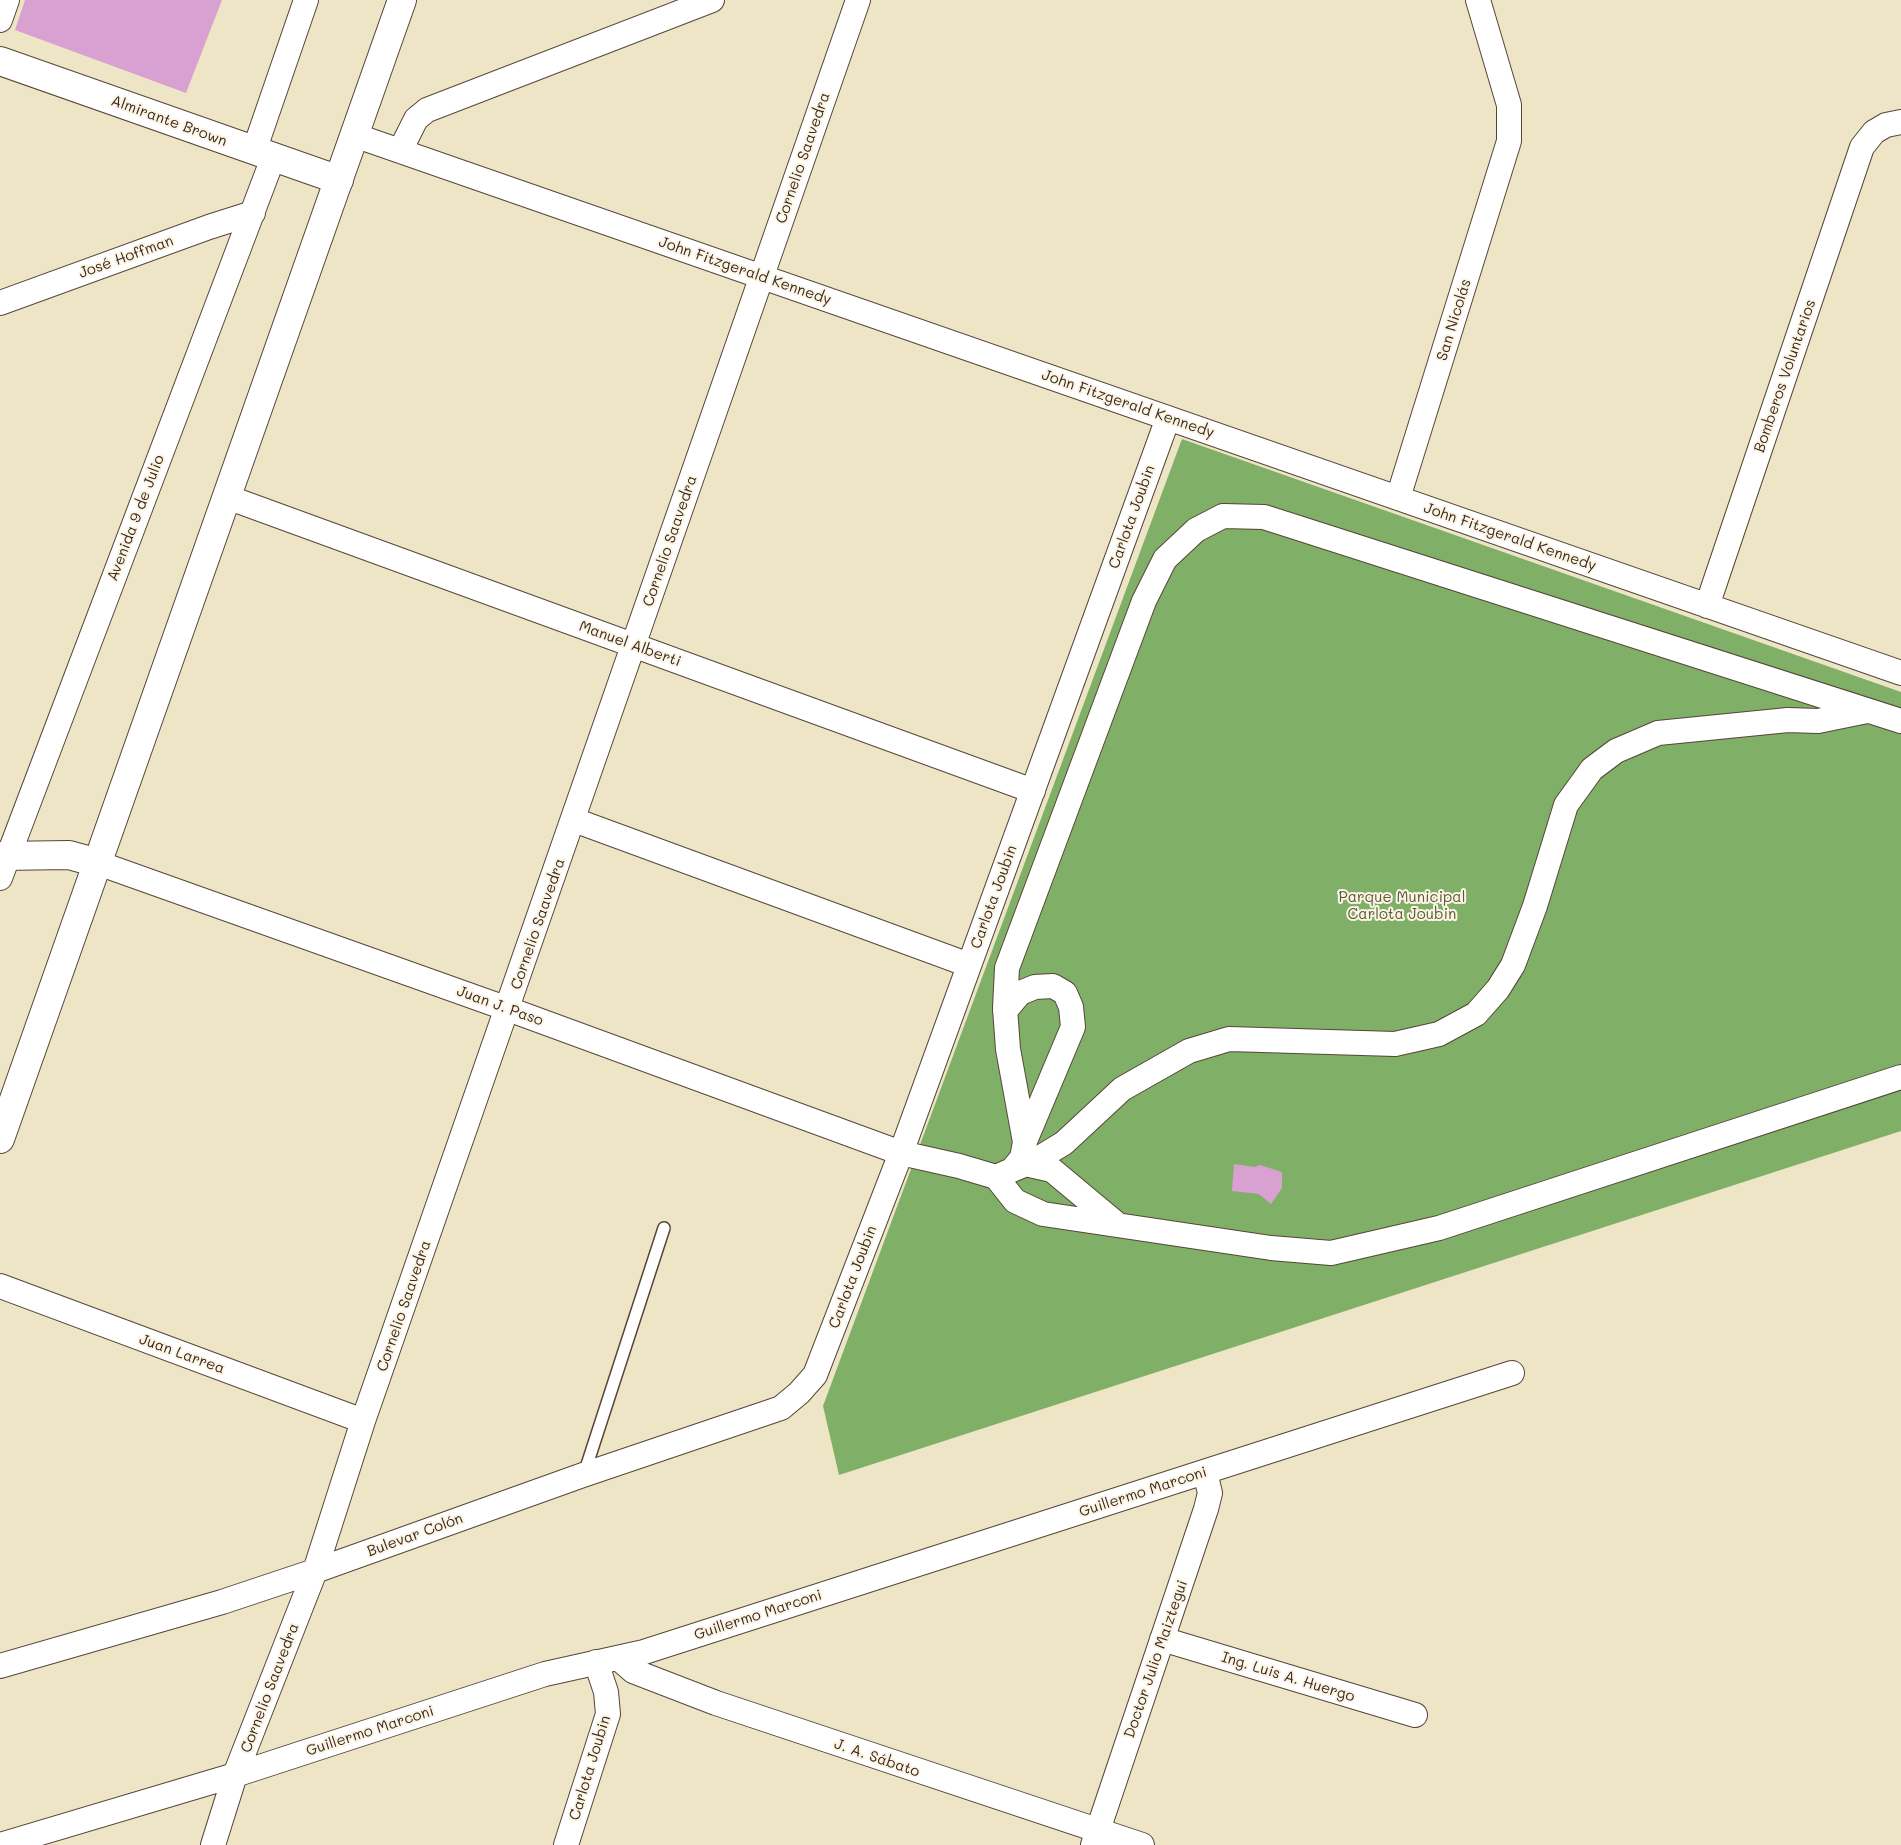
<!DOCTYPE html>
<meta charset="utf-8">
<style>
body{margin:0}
canvas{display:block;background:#ede5c6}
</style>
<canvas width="1901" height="1845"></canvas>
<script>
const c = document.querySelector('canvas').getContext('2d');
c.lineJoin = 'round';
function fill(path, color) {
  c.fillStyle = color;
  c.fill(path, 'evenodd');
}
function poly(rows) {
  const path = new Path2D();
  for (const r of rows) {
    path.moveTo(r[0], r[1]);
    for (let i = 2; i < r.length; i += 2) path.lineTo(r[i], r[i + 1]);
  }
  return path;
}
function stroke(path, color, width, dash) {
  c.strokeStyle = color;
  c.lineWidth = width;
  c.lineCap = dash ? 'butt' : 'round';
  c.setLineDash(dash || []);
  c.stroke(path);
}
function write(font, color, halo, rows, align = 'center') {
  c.font = font + ' Mali,sans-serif';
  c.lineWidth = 4;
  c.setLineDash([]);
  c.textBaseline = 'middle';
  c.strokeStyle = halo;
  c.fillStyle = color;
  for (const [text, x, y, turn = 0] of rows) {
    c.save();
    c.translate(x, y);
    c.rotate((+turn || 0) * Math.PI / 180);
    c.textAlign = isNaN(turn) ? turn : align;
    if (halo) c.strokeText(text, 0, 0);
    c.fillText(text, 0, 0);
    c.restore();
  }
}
fill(poly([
 [1182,439,1901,692,1901,1131,839,1475,823,1406]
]), '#80af68');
fill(poly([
 [25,0,222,0,186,93,15,30],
 [1234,1164,1255,1167,1260,1165,1282,1172,1282,1188,1271,1204,1259,1194,1232,1191]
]), '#d9a0d2');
const lane = poly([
 [584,1474,664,1228]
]);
const street = poly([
 [0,20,7,0],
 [354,135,1901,673],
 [254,151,306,0],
 [400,151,416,119,427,110,712,0],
 [0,303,209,227,253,213],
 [227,497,1033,791],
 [1398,498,1509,141,1509,105,1478,0],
 [1707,606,1862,147,1874,132,1886,125,1901,122],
 [574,820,969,965],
 [98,863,508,1009,901,1153,959,1166,996,1177,1015,1201,1043,1214,1271,1248,1331,1253,1439,1228,1901,1077],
 [0,878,273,158],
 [1005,1011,1020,993,1035,987,1053,986,1065,993,1071,1007,1073,1027,1025,1141],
 [1025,1164,1052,1170,1118,1225],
 [1012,1170,1036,1160,1064,1143,1122,1089,1189,1051,1229,1039,1395,1044,1439,1034,1476,1014,1498,989,1513,965,1535,906,1566,805,1592,769,1616,751,1658,733,1788,720,1818,721,1867,711],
 [996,1177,1012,1170,1022,1158,1025,1142,1008,1049,1005,1008,1007,968,1144,601,1165,559,1196,530,1223,516,1264,517,1901,721],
 [0,1286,363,1421],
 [1162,1639,1415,1715],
 [618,1658,633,1671,716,1703,1142,1845],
 [0,1666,222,1602,315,1571,583,1475,781,1408,799,1393,815,1375,901,1153,1168,418],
 [0,1845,235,1775,545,1674,644,1652,1512,1373],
 [213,1845,235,1775,315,1571,363,1421,858,0],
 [566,1845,608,1714,606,1692,596,1662],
 [1093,1845,1206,1509,1210,1493,1205,1472]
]);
const secondary = poly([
 [0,61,339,180],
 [0,856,69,855,98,863]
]);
const highway = poly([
 [0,1139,402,0]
]);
stroke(lane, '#564637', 14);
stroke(street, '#564637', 26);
stroke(secondary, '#564637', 30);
stroke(highway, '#564637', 30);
stroke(lane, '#fff', 11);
stroke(street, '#fff', 24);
stroke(secondary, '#fff', 28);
stroke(highway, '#fff', 28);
write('15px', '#3b2a1e', '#fcf5e5', [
 ["Almirante Brown",169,121,20],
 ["Cornelio Saavedra",803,158,-71],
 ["José Hoffman",126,257,-20],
 ["John Fitzgerald Kennedy",745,271,19],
 ["San Nicolás",1454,320,-73],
 ["Bomberos Voluntarios",1785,376,-71],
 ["John Fitzgerald Kennedy",1128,404,19],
 ["Carlota Joubin",1132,517,-70],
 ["Avenida 9 de Julio",136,518,-69],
 ["John Fitzgerald Kennedy",1510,537,19],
 ["Cornelio Saavedra",670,541,-71],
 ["Manuel Alberti",630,644,20],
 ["Carlota Joubin",994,897,-70],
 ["Cornelio Saavedra",538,924,-71],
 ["Juan J. Paso",500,1006,20],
 ["Carlota Joubin",853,1277,-69],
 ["Cornelio Saavedra",404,1306,-71],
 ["Juan Larrea",182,1354,20],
 ["Guillermo Marconi",1143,1492,-18],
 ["Bulevar Colón",415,1535,-20],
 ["Guillermo Marconi",758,1615,-18],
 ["Doctor Julio Maiztegui",1156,1659,-71],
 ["Ing. Luis A. Huergo",1288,1677,17],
 ["Cornelio Saavedra",270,1688,-69],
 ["Guillermo Marconi",370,1731,-18],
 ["J. A. Sábato",877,1758,19],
 ["Carlota Joubin",590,1768,-73]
]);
write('15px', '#595a39', '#fcf5e5', [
 ["Parque Municipal",1402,897],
 ["Carlota Joubin",1402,914]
]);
</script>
